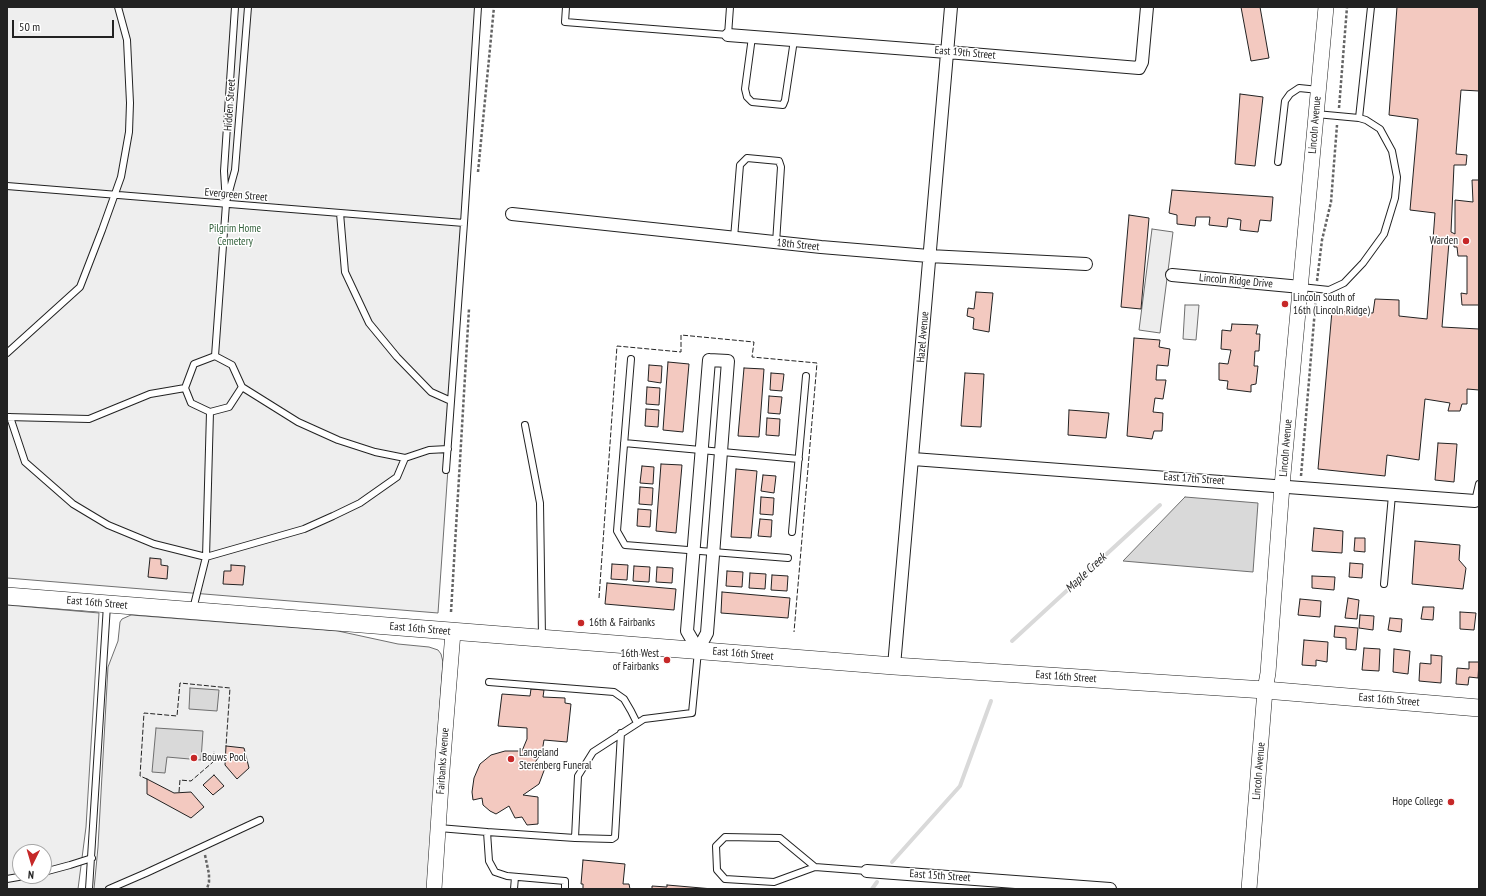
<!DOCTYPE html>
<style>
body{margin:0}
#map{position:relative;width:1486px;height:896px;overflow:hidden;background:#fff;font-family:"PT Sans Narrow",sans-serif}
canvas{display:block}
.frame{position:absolute;inset:0;border:8px solid #222;pointer-events:none}
.north{position:absolute;left:12px;top:844px;width:40px;height:40px;box-sizing:border-box;background:#fff;border:1px solid #a7a7a7;border-radius:50%;rotate:185deg;font-size:11px;font-weight:700;line-height:16px;text-align:center;color:#222}
.north::after{content:'';display:block;margin:auto;width:14px;height:18px;background:#c62828;clip-path:polygon(50% 0,100% 100%,50% 72%,0 100%)}
.scale{position:absolute;left:12px;top:20px;width:102px;height:18px;box-sizing:border-box;border:2px solid #222;border-top:0;padding-left:5px;font-size:12px;line-height:14px;white-space:nowrap;color:#222;-webkit-text-stroke:3px #fff;paint-order:stroke}
</style>
<div id="map">
<canvas width="1486" height="896"></canvas>
<div class="frame"></div>
<div class="north">N</div>
<div class="scale">50 m</div>
</div>
<script>
const c = document.querySelector('canvas').getContext('2d');
c.lineJoin = 'round';
function fill(path, color) {
  c.fillStyle = color;
  c.fill(path, 'evenodd');
}
function poly(rows) {
  const path = new Path2D();
  for (const r of rows) {
    path.moveTo(r[0], r[1]);
    for (let i = 2; i < r.length; i += 2) path.lineTo(r[i], r[i + 1]);
  }
  return path;
}
function stroke(path, color, width, dash) {
  c.strokeStyle = color;
  c.lineWidth = width;
  c.lineCap = dash ? 'butt' : 'round';
  c.setLineDash(dash || []);
  c.stroke(path);
}
function write(font, color, halo, rows, align = 'center') {
  c.font = font + ' "PT Sans Narrow",sans-serif';
  c.lineWidth = 3;
  c.setLineDash([]);
  c.textBaseline = 'middle';
  c.strokeStyle = halo;
  c.fillStyle = color;
  for (const [text, x, y, turn = 0] of rows) {
    c.save();
    c.translate(x, y);
    c.rotate((+turn || 0) * Math.PI / 180);
    c.textAlign = isNaN(turn) ? turn : align;
    if (halo) c.strokeText(text, 0, 0);
    c.fillText(text, 0, 0);
    c.restore();
  }
}
const green = poly([
 [7,7,480,7,438,613,7,578,7,7],
 [7,605,99,613,86,827,78,889,7,889,7,605],
 [20,852,44,852,44,876,20,876,20,852],
 [131,615,338,631,398,644,429,647,438,650,441,654,443,662,427,889,94,889,98,847,108,667,118,641,120,622,122,619,131,615]
]);
fill(green, '#eee');
stroke(green, '#6f6f6f', 1);
const parking = poly([
 [1152,229,1173,232,1160,333,1139,330,1152,229],
 [1185,305,1199,305,1196,340,1183,339,1185,305]
]);
fill(parking, '#ededed');
stroke(parking, '#6f6f6f', 1);
const water = poly([
 [1185,497,1258,503,1253,572,1123,561,1185,497],
 [190,688,219,690,217,711,189,709,190,688],
 [156,728,203,731,201,760,167,757,165,773,152,772,156,728]
]);
fill(water, '#d9d9d9');
stroke(water, '#6f6f6f', 1);
stroke(poly([
 [1012,641,1160,505],
 [892,862,960,786,991,701],
 [872,889,877,882]
]), '#d9d9d9', 4);
const building = poly([
 [1241,7,1260,7,1269,58,1251,61,1241,7],
 [1397,7,1479,7,1479,91,1461,90,1456,154,1467,155,1466,165,1454,165,1451,232,1455,234,1455,200,1473,202,1472,180,1479,180,1479,305,1462,305,1461,293,1467,294,1467,256,1458,256,1457,247,1454,247,1454,241,1449,242,1442,327,1479,329,1479,390,1467,389,1467,404,1462,404,1460,411,1448,411,1450,403,1425,399,1419,460,1387,455,1385,476,1318,469,1332,311,1373,313,1375,299,1399,300,1399,316,1427,319,1435,213,1410,210,1418,119,1389,115,1397,7],
 [1240,94,1263,97,1255,166,1235,164,1240,94],
 [1172,190,1273,197,1271,221,1260,220,1258,232,1240,230,1241,220,1228,218,1227,227,1209,225,1210,217,1196,217,1195,226,1177,224,1177,215,1169,213,1172,190],
 [1129,215,1149,218,1141,309,1121,307,1129,215],
 [976,292,993,293,989,332,973,329,974,318,967,316,968,308,974,309,976,292],
 [1232,324,1258,325,1256,334,1260,334,1259,351,1255,351,1254,366,1258,366,1256,384,1251,385,1251,392,1227,389,1228,381,1219,380,1219,363,1228,364,1231,350,1221,349,1222,330,1231,331,1232,324],
 [1134,338,1160,340,1159,347,1170,349,1168,366,1157,365,1156,380,1166,380,1163,399,1155,398,1153,412,1163,413,1162,431,1154,431,1152,439,1127,436,1134,338],
 [668,362,689,364,683,432,663,430,668,362],
 [649,365,662,366,661,383,648,381,649,365],
 [744,368,764,369,759,437,738,436,744,368],
 [771,373,784,374,782,391,770,390,771,373],
 [965,373,984,374,981,427,961,426,965,373],
 [647,387,660,388,659,405,646,404,647,387],
 [769,396,782,397,780,414,768,413,769,396],
 [646,409,659,410,658,427,645,426,646,409],
 [1069,410,1109,413,1106,438,1068,435,1069,410],
 [767,418,780,419,779,436,766,435,767,418],
 [1438,443,1457,444,1454,482,1435,480,1438,443],
 [661,464,682,465,676,533,656,531,661,464],
 [642,466,654,467,653,484,640,483,642,466],
 [736,469,757,471,751,538,731,537,736,469],
 [763,475,776,476,774,493,761,491,763,475],
 [640,487,653,488,652,505,639,504,640,487],
 [761,497,774,498,773,515,760,514,761,497],
 [638,509,651,510,650,527,637,526,638,509],
 [760,519,772,520,771,537,758,536,760,519],
 [1314,528,1343,531,1342,553,1312,551,1314,528],
 [1355,538,1365,538,1365,552,1354,551,1355,538],
 [1415,541,1460,545,1459,560,1466,568,1463,589,1412,584,1415,541],
 [150,558,161,559,161,565,168,566,167,579,148,577,150,558],
 [1350,563,1363,564,1362,578,1349,577,1350,563],
 [612,564,628,565,627,580,611,579,612,564],
 [231,565,245,566,243,585,223,584,224,571,231,571,231,565],
 [634,566,650,567,649,582,633,581,634,566],
 [657,567,673,568,672,583,656,582,657,567],
 [727,571,743,572,742,587,726,586,727,571],
 [750,573,766,574,765,589,749,588,750,573],
 [772,575,788,576,787,591,771,590,772,575],
 [1312,576,1335,577,1334,590,1312,588,1312,576],
 [607,583,676,589,674,610,605,604,607,583],
 [722,592,790,598,788,618,721,613,722,592],
 [1348,598,1359,600,1357,619,1345,618,1348,598],
 [1300,599,1321,601,1320,617,1298,615,1300,599],
 [1423,607,1434,607,1433,620,1421,619,1423,607],
 [1460,612,1476,613,1474,630,1460,629,1460,612],
 [1360,615,1374,616,1373,630,1359,628,1360,615],
 [1390,618,1402,619,1401,632,1388,630,1390,618],
 [1335,626,1358,628,1356,650,1346,649,1346,638,1334,637,1335,626],
 [1304,640,1328,642,1327,662,1316,660,1316,666,1302,665,1304,640],
 [1364,648,1380,649,1379,671,1362,670,1364,648],
 [1394,649,1410,651,1408,674,1393,672,1394,649],
 [1431,655,1442,656,1441,683,1419,681,1420,663,1431,664,1431,655],
 [1469,662,1479,662,1478,678,1469,677,1468,685,1456,684,1457,668,1469,669,1469,662],
 [531,689,544,690,543,697,565,698,565,703,571,704,567,742,544,740,542,752,534,764,545,768,539,784,523,795,538,797,538,824,527,825,522,817,515,818,509,806,496,814,490,811,483,805,482,798,473,800,472,792,474,778,480,764,491,755,505,751,522,751,527,739,527,728,498,726,502,694,530,696,531,689],
 [226,746,244,748,249,768,237,779,225,765,226,746],
 [214,775,224,786,213,795,203,785,214,775],
 [147,779,174,793,191,792,204,807,191,818,147,794,147,779],
 [583,860,625,864,623,884,629,884,630,889,583,889,583,884,581,884,583,860],
 [667,885,713,889,652,889,652,886,667,887,667,885]
]);
fill(building, '#f3c9c0');
stroke(building, '#222', 1);
const service = poly([
 [566,7,565,22,728,35,730,7],
 [752,37,745,89,747,97,752,102,783,105,785,100,794,40],
 [1359,118,1371,7],
 [1278,162,1285,101,1290,94,1299,88,1319,90],
 [7,186,464,223],
 [227,199,235,170,248,7],
 [340,213,345,272,369,323,397,357,431,392,451,401],
 [734,238,740,165,747,158,779,161,781,167,776,243],
 [1301,287,1329,290,1344,283,1363,263,1384,234,1395,198,1397,177,1392,151,1380,129,1366,120,1359,118,1316,114],
 [7,353,80,287,102,230,121,177,129,132,130,103,127,40,118,7],
 [215,356,226,204,224,171,235,7],
 [631,359,617,531,625,545,788,558],
 [242,387,229,407,210,412,191,403,185,388,194,364,215,356,232,365,242,387,298,422,338,440,375,452,405,458],
 [7,417,89,419,150,394,185,388],
 [10,417,25,462,73,504,108,525,154,544,206,557,304,529,333,516,360,503,397,477,405,458,429,450,448,449],
 [525,425,540,503,542,637],
 [624,443,799,459],
 [446,470,464,223,478,7],
 [1475,501,1479,484],
 [792,532,806,376],
 [1384,584,1392,495],
 [193,609,206,557,210,412],
 [489,682,614,692,624,699,631,711,637,723],
 [439,828,487,832,489,861,495,872,507,876,565,881,565,889],
 [487,832,575,838,578,776,593,752,644,719,692,713,698,651],
 [575,838,612,839,615,837,621,733],
 [815,867,780,838,725,837,716,846,717,870,725,879,774,882,815,867,867,871],
 [44,872,70,865,92,858],
 [7,879,24,876],
 [89,889,107,605],
 [109,889,146,873,260,820],
 [514,889,515,877]
]);
const minor = poly([
 [728,35,947,52,1139,68,1142,62,1147,7],
 [512,214,821,247,929,256,1086,264],
 [1172,275,1301,287],
 [709,360,728,361,707,633,698,650,687,631,709,360],
 [913,459,1475,501],
 [894,666,951,7],
 [867,871,1110,889]
]);
const tertiary = poly([
 [434,889,442,770,453,632],
 [1249,889,1265,690,1268,673,1282,486,1326,7]
]);
const secondary = poly([
 [7,596,894,666,1265,690,1479,708]
]);
stroke(service, '#222', 8);
stroke(minor, '#222', 14);
stroke(tertiary, '#222', 16);
stroke(secondary, '#222', 18);
stroke(poly([
 [1339,108,1347,7],
 [478,172,494,7],
 [1317,281,1322,240,1331,202,1337,125],
 [1301,476,1316,297],
 [451,612,469,309],
 [205,855,209,874,209,882,207,889]
]), '#646464', 2.5, [3, 2]);
stroke(service, '#fff', 6);
stroke(minor, '#fff', 12);
stroke(tertiary, '#fff', 15);
stroke(secondary, '#fff', 17);
stroke(poly([
 [599,598,617,346,681,352,681,335,754,342,752,357,817,363,794,632],
 [147,779,140,776,144,713,177,716,180,683,230,688,226,746],
 [179,792,180,780,191,781,213,762,214,751]
]), '#222', 1, [5, 2]);
for (const [x, y, r, color] of [
 [1466,241,4,"#c62828"],
 [1285,304,4,"#c62828"],
 [581,623,4,"#c62828"],
 [667,660,4,"#c62828"],
 [194,758,4,"#c62828"],
 [511,759,4,"#c62828"],
 [1451,802,4,"#c62828"]
]) {
  const dot = new Path2D();
  dot.arc(x, y, r, 0, 2 * Math.PI);
  c.fillStyle = color;
  c.fill(dot);
  stroke(dot, '#fff', 1.5);
}
write('11px', '#222', '#fff', [
 ["East 19th Street",965,53,5],
 ["Hidden Street",230,105,-86],
 ["Lincoln Avenue",1315,125,-85],
 ["Evergreen Street",236,195,5],
 ["18th Street",798,245,6],
 ["Lincoln Ridge Drive",1236,281,5],
 ["Hazel Avenue",923,337,-85],
 ["Lincoln Avenue",1286,448,-85],
 ["East 17th Street",1194,479,4],
 ["East 16th Street",97,603,5],
 ["East 16th Street",420,629,5],
 ["East 16th Street",743,654,5],
 ["East 16th Street",1066,677,4],
 ["East 16th Street",1389,700,5],
 ["Fairbanks Avenue",443,761,-86],
 ["Lincoln Avenue",1259,771,-85],
 ["East 15th Street",940,876,4]
]);
write('11px', '#2f5e38', '#fff', [
 ["Pilgrim Home",235,229],
 ["Cemetery",235,242]
]);
write('11px', '#222', '#fff', [
 ["Warden",1458,241,"right"],
 ["Lincoln South of",1293,298],
 ["16th (Lincoln Ridge)",1293,311],
 ["16th & Fairbanks",589,623],
 ["16th West",659,654,"right"],
 ["of Fairbanks",659,667,"right"],
 ["Langeland",519,753],
 ["Sterenberg Funeral",519,766],
 ["Bouws Pool",202,758],
 ["Hope College",1443,802,"right"]
], 'left');
write('italic 12px', '#222', '#fff', [
 ["Maple Creek",1086,573,-43]
]);
</script>
